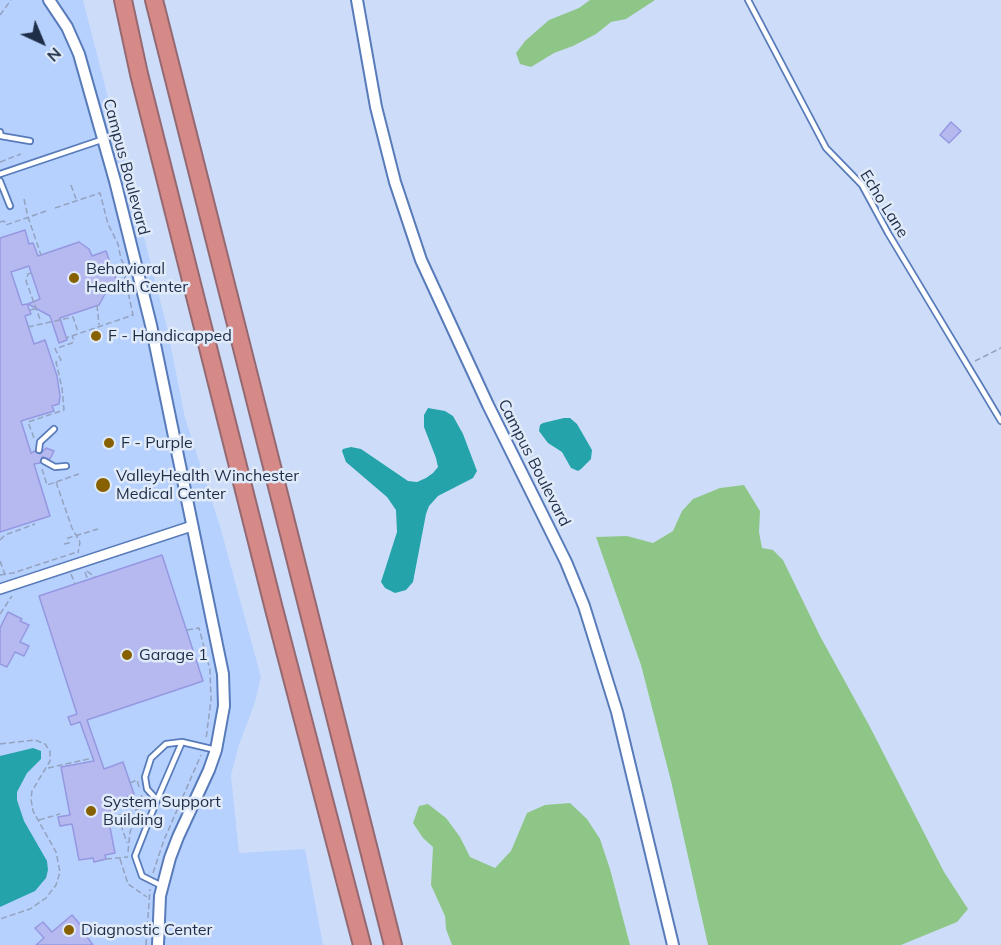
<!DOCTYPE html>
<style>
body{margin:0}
#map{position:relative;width:1001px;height:945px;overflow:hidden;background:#cdddf9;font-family:Mulish,sans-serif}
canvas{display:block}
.north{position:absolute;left:12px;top:12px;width:60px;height:60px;-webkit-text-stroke:4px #e1eaf8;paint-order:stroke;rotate:136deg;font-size:16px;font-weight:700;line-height:24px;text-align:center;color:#1e2d48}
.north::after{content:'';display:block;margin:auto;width:21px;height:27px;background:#1e2d48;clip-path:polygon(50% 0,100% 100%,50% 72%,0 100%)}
</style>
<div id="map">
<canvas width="1001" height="945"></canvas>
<div class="north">N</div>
</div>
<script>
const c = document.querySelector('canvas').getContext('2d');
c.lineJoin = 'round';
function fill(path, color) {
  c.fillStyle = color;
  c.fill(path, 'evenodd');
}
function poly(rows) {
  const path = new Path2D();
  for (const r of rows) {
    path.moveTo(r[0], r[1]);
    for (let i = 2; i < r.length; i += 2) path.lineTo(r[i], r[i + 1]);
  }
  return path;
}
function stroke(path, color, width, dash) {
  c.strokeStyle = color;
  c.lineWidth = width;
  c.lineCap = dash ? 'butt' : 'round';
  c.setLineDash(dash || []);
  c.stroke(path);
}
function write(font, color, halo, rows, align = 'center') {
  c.font = font + ' Mulish,sans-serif';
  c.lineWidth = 5;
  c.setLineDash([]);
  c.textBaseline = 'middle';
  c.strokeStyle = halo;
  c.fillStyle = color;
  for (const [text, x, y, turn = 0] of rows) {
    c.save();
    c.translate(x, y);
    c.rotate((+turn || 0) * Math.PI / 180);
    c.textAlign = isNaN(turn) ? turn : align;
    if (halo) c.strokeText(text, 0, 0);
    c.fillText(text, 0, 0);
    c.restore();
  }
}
fill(poly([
 [0,0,83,0,167,327,185,418,220,526,261,677,255,702,239,745,231,775,239,853,305,849,323,945,0,945]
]), '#b7d1fe');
fill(poly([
 [590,0,655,0,626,19,611,22,596,34,573,46,554,53,531,67,520,64,516,53,525,41,549,20,579,8],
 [744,485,760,511,759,532,762,548,773,550,783,560,820,636,870,727,944,872,968,909,957,922,901,945,708,945,671,781,641,665,596,537,627,536,653,543,673,531,682,511,693,499,720,488],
 [570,803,587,819,600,839,610,869,630,945,452,945,446,929,445,916,431,885,433,847,423,838,413,823,419,806,428,804,446,818,460,837,470,857,495,868,511,851,527,813,545,805]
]), '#8ec687');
fill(poly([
 [428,408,445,411,453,416,463,434,477,471,473,478,438,496,429,506,426,514,413,582,406,590,395,593,385,588,381,582,397,532,396,510,387,497,346,462,342,451,343,449,351,447,361,449,408,481,417,482,426,478,433,473,438,467,436,458,424,427,424,415],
 [564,418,570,418,577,424,592,450,591,459,581,469,578,471,571,468,562,452,548,443,539,431,540,425,543,423],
 [33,748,41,751,41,759,27,773,17,792,17,800,24,821,47,861,48,870,46,878,35,891,0,907,0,756]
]), '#24a3ab');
const building = poly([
 [951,122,961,131,949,143,940,135,951,122],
 [25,230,29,244,33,243,38,256,79,242,89,249,92,256,106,251,117,282,104,286,106,292,99,305,60,318,67,340,59,343,50,316,28,304,40,299,29,266,11,272,22,305,27,304,31,314,25,316,34,344,45,340,57,376,60,396,59,404,52,406,54,411,21,421,31,453,35,451,40,454,46,448,54,451,50,459,42,457,40,463,34,464,50,516,0,532,0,238,25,230],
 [162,555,203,681,87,720,104,769,123,762,134,794,115,801,118,809,107,812,115,853,105,855,106,859,94,862,93,858,79,860,72,824,60,826,58,817,70,815,61,767,94,761,80,722,71,725,68,717,77,714,39,596,162,555],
 [8,612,22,619,20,621,29,625,20,642,29,646,24,656,15,652,7,667,0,664,0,628,8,612],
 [72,915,89,935,87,937,93,945,36,945,44,938,35,928,43,922,52,932,72,915]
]);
fill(building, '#b5b9f0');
stroke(building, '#9598e1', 1.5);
const service = poly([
 [748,0,826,148,862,185,888,233,1001,421],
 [0,132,1,136,30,141],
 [0,174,104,139],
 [0,181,10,206],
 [39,450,40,442,54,429],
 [44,461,55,467,66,466],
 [157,800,147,789,145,777,151,758,166,744,182,742],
 [162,886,142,876,135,856,157,800,182,742,216,750]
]);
const minor = poly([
 [0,589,192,526]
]);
const tertiary = poly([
 [49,0,67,27,79,54,115,181,151,325,223,674,224,706,216,750,209,770,178,837,170,858,160,896,158,945],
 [357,0,376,107,395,182,421,260,488,405,566,562,584,606,617,712,673,945]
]);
const motorway = poly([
 [123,0,139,74,274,609,362,945],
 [154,0,393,945]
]);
stroke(service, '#587bba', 8);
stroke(minor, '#587bba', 12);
stroke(tertiary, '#587bba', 14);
stroke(motorway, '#956972', 20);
stroke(poly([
 [0,15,11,0],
 [0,162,21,154],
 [71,185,76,199],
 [24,199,28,217,41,255],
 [55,208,100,193,108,224,118,244,121,259,126,268,125,278,133,315,66,338],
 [0,222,4,221,6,225,46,211],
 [31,273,28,274,26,281,41,322],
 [97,305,99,325],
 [30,310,35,309],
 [28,327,73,317,78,332],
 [975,361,1001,348],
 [34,438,28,422,64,410,62,388,56,362,61,360,55,349,72,343,74,340,72,336],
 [42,469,47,485,79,474],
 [56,482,72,528,80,542,78,553],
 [0,540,5,535,35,524],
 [64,544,69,543,68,538,98,529],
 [0,561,6,577],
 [87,571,95,577],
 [85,572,88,580],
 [71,574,75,584],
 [0,575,13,573,77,552],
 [0,614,12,596],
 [187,630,199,628,210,670,211,700,206,739],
 [0,744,35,740,45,744,50,751,50,761,32,791,31,799,33,811,56,852,60,872,56,885,46,898,30,909,0,919],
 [48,768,93,758],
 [130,783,137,780,139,787],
 [118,816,127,843],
 [109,818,139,809],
 [39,820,60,814],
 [128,852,130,832,143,803,141,794],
 [106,859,128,857],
 [120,859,128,884,147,897],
 [153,873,164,840,201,755],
 [146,945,150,889]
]), '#93a2be', 1.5, [6, 3]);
stroke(service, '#fff', 4.5);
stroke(minor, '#fff', 9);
stroke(tertiary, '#fff', 10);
stroke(motorway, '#d58a88', 16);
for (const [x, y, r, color] of [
 [74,278,6,"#876100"],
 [96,336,6,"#876100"],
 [109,443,6,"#876100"],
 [103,485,8,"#876100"],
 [127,655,6,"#876100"],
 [91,811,6,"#876100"],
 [69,930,6,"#876100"]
]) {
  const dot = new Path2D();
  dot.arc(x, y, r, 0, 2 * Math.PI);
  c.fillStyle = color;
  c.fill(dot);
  stroke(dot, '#e1eaf8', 2);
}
write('16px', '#1e2d48', '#e1eaf8', [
 ["Campus Boulevard",126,167,75],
 ["Echo Lane",884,204,58],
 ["Campus Boulevard",534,463,63]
]);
write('16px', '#1e2d48', '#e1eaf8', [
 ["Behavioral",86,269],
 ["Health Center",86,287],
 ["F - Handicapped",108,336],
 ["F - Purple",121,443],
 ["ValleyHealth Winchester",116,476],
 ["Medical Center",116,494],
 ["Garage 1",139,655],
 ["System Support",103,802],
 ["Building",103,820],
 ["Diagnostic Center",81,930]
], 'left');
</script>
